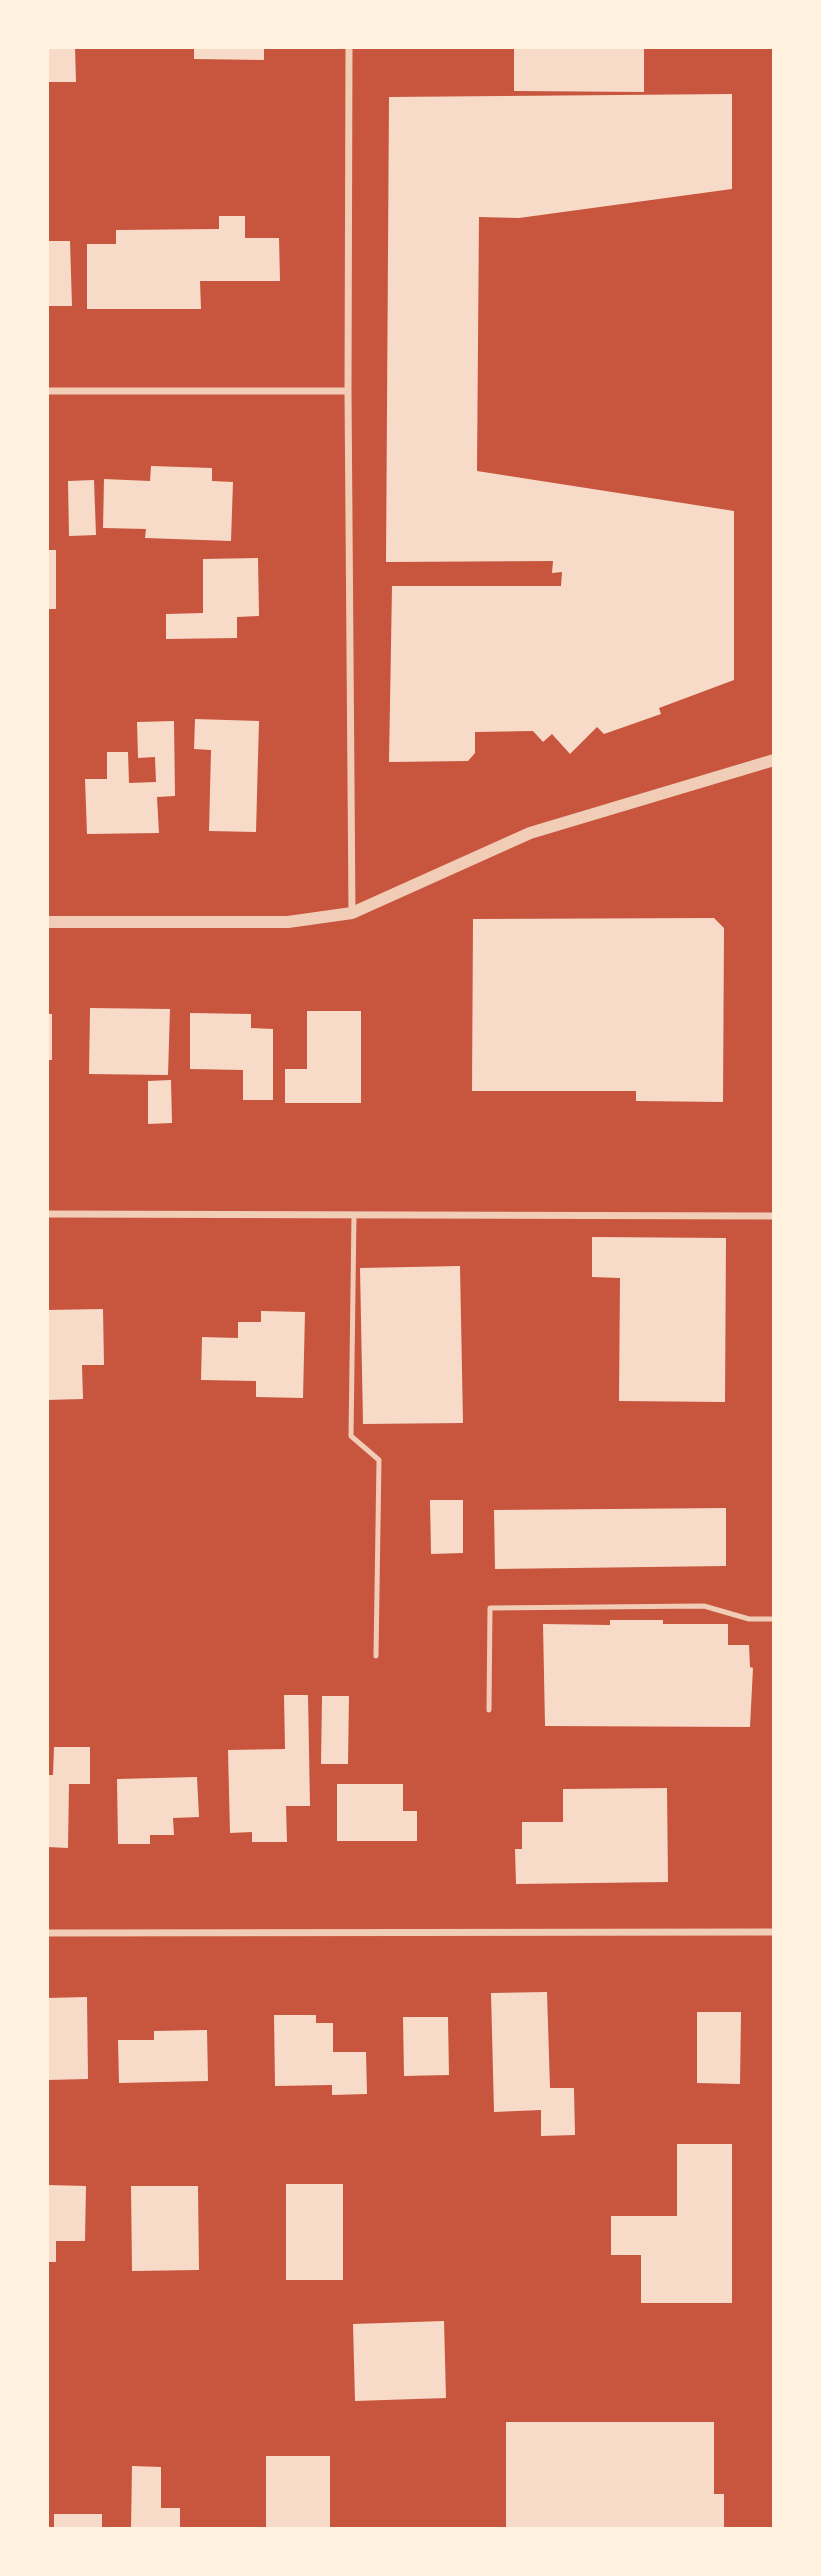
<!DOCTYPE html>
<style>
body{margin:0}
#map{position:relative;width:821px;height:2576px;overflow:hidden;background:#c8553d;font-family:Ubuntu,sans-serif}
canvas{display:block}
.frame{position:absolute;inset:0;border:49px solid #fff3e0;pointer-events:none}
</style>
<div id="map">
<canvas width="821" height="2576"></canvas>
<div class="frame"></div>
</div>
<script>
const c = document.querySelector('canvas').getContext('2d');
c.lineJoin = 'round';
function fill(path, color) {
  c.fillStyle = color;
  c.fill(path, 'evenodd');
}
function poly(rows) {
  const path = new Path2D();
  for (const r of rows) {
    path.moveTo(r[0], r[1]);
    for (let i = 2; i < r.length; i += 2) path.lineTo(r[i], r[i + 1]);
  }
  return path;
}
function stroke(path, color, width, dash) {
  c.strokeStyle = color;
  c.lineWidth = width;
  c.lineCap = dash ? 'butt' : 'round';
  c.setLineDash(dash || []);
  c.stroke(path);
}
fill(poly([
 [47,47,75,47,76,82,47,82],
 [194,47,264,47,264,60,194,59],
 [514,47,644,47,644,92,514,91],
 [732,94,732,189,519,218,479,217,477,471,734,511,734,680,659,708,661,714,604,734,597,727,570,754,552,734,543,742,533,731,475,732,475,753,468,761,389,762,392,586,561,586,562,572,552,573,553,561,386,562,389,97],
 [219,216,245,216,245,238,279,238,280,281,200,281,201,309,87,309,87,244,116,244,116,230,219,229],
 [47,241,70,241,72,306,47,306],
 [151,466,212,468,212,481,233,482,231,541,145,538,146,529,103,528,104,479,150,481],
 [94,480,96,535,69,536,68,481],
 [47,550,56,550,56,609,47,609],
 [258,558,259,616,237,617,237,638,166,639,166,614,203,613,203,559],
 [195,719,259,721,256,832,209,831,211,750,194,749],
 [174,721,175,796,157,797,159,833,87,834,85,779,107,779,107,752,128,752,129,783,156,782,155,757,138,758,137,722],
 [714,918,724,928,723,1102,636,1101,636,1091,472,1091,473,919],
 [90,1008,170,1009,168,1075,89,1074],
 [307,1011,361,1011,361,1103,285,1103,285,1069,307,1069],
 [190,1013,251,1014,251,1028,273,1029,273,1100,243,1100,243,1070,190,1069],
 [47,1014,52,1014,52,1060,47,1060],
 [171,1080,172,1123,148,1124,148,1081],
 [592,1237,726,1238,725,1402,619,1401,620,1278,592,1277],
 [460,1266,463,1423,363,1424,360,1268],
 [103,1309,104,1365,82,1365,83,1399,47,1400,47,1310],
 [261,1311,305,1312,303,1398,256,1397,256,1381,201,1380,202,1337,238,1338,238,1322,261,1322],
 [430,1500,463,1500,463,1553,431,1554],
 [726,1508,726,1566,495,1569,494,1510],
 [610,1620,663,1620,663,1624,728,1624,728,1645,749,1645,750,1667,753,1668,750,1727,545,1726,543,1624,610,1625],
 [284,1695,308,1695,310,1806,286,1806,287,1842,252,1842,252,1832,230,1833,228,1750,285,1749],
 [322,1696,349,1696,348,1764,321,1764],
 [54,1747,90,1747,90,1784,69,1784,68,1848,47,1847,47,1775,53,1775],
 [197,1777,199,1817,173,1818,174,1835,150,1835,150,1844,118,1844,117,1779],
 [337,1784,403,1784,403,1811,417,1811,417,1841,337,1841],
 [667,1788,668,1882,516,1884,515,1849,522,1849,522,1822,563,1822,563,1789],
 [547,1992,550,2088,574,2088,575,2135,541,2136,541,2110,494,2112,491,1993],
 [87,1997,88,2079,47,2080,47,1998],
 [697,2012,741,2012,740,2084,697,2083],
 [274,2015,316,2015,316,2023,333,2023,333,2052,366,2052,367,2094,332,2095,332,2085,275,2086],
 [403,2017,448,2017,449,2075,404,2076],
 [207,2030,208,2081,119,2083,118,2040,154,2040,154,2031],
 [677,2144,732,2144,732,2303,641,2303,641,2255,611,2255,611,2216,677,2216],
 [286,2184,343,2184,343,2280,286,2280],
 [47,2185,86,2186,85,2241,56,2241,56,2262,47,2262],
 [131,2186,198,2186,199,2270,132,2271],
 [444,2321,446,2398,355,2401,353,2324],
 [506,2422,714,2422,714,2494,724,2494,724,2529,506,2529],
 [266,2456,330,2456,330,2529,266,2529],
 [132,2466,161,2467,161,2508,180,2508,180,2529,131,2529],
 [54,2514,102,2514,102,2529,54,2529]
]), '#f7dbc8');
stroke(poly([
 [354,1215,351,1436,379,1460,376,1656],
 [489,1710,490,1608,704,1606,749,1619,774,1619]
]), '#f1ccb7', 5);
stroke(poly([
 [349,47,348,391,352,913],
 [47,391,348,391],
 [47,1214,774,1216],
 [47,1933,774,1932]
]), '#f1ccb7', 7);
stroke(poly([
 [47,922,288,922,352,913,530,833,774,760]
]), '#f1ccb7', 12);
</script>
